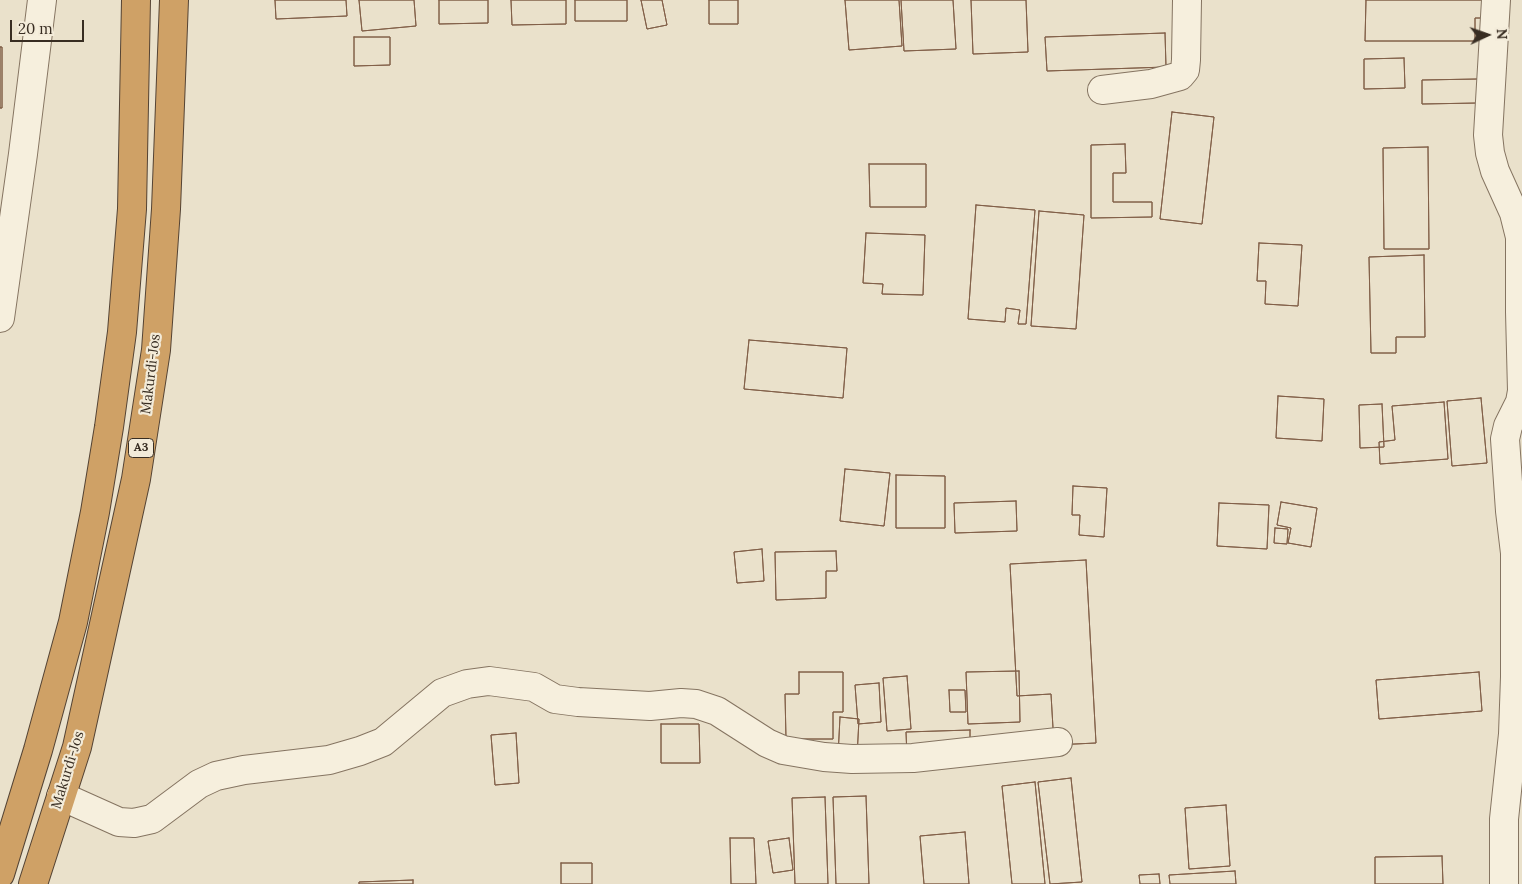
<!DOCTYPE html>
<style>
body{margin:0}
#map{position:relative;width:1522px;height:884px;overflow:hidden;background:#eae1cb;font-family:Lora,serif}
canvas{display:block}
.north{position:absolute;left:1462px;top:10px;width:50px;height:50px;-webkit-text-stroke:4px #f3ebd9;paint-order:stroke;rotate:87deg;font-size:14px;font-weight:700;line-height:20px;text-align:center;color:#382d22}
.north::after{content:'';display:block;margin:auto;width:18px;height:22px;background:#382d22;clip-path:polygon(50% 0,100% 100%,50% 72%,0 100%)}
.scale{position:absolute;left:10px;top:20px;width:74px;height:22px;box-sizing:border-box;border:2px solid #382d22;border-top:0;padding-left:6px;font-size:15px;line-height:18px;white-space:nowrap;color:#382d22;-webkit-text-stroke:4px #f3ebd9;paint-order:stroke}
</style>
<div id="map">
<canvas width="1522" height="884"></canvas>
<div class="north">N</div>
<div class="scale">20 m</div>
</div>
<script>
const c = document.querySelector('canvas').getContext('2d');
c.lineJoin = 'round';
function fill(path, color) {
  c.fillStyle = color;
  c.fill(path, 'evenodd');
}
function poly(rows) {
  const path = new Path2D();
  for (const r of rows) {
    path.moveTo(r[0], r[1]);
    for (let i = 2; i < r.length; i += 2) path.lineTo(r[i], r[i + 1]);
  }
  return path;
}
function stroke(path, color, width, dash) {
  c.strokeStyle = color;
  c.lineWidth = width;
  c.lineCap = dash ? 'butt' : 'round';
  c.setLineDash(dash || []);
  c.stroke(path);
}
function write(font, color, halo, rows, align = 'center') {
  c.font = font + ' Lora,serif';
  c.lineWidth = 4.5;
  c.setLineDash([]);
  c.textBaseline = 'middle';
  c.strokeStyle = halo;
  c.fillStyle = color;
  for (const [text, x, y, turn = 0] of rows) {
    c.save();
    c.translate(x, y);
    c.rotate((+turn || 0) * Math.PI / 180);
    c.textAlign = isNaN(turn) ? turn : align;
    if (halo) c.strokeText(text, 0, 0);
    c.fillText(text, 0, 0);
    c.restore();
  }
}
const building = poly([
 [275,0,346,0,347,16,276,19,275,0],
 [275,0,346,0,347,16,276,19,275,0],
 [359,0,414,0,416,26,362,31,359,0],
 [359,0,414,0,416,26,362,31,359,0],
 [439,0,488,0,488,23,439,24,439,0],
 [439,0,488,0,488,23,439,24,439,0],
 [511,0,566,0,566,24,512,25,511,0],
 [511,0,566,0,566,24,512,25,511,0],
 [575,0,627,0,627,21,575,21,575,0],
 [575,0,627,0,627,21,575,21,575,0],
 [641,0,662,0,667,25,647,29,641,0],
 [641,0,662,0,667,25,647,29,641,0],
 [709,0,738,0,738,24,709,24,709,0],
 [709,0,738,0,738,24,709,24,709,0],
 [845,0,899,0,902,46,849,50,845,0],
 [845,0,899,0,902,46,849,50,845,0],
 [901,0,953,0,956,49,904,51,901,0],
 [901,0,953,0,956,49,904,51,901,0],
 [971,0,1026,0,1028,52,973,54,971,0],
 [971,0,1026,0,1028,52,973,54,971,0],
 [1366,0,1489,0,1489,18,1475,18,1475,41,1365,41,1366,0],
 [1366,0,1489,0,1489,18,1475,18,1475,41,1365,41,1366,0],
 [1165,33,1166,67,1047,71,1045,37,1165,33],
 [1165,33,1166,67,1047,71,1045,37,1165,33],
 [354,37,390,37,390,65,354,66,354,37],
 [354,37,390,37,390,65,354,66,354,37],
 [0,47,2,47,2,108,0,108,0,47],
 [0,47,2,47,2,108,0,108,0,47],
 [1404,58,1405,88,1364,89,1364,59,1404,58],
 [1404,58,1405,88,1364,89,1364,59,1404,58],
 [1478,79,1478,103,1422,104,1422,80,1478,79],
 [1478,79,1478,103,1422,104,1422,80,1478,79],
 [1172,112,1214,117,1202,224,1160,219,1172,112],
 [1172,112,1214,117,1202,224,1160,219,1172,112],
 [1125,144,1126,173,1113,173,1113,202,1152,202,1152,217,1091,218,1091,145,1125,144],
 [1125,144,1126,173,1113,173,1113,202,1152,202,1152,217,1091,218,1091,145,1125,144],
 [1428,147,1429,249,1384,249,1383,148,1428,147],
 [1428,147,1429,249,1384,249,1383,148,1428,147],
 [869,164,926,164,926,207,870,207,869,164],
 [869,164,926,164,926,207,870,207,869,164],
 [976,205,1035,210,1026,324,1018,324,1020,310,1006,308,1005,322,968,319,976,205],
 [976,205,1035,210,1026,324,1018,324,1020,310,1006,308,1005,322,968,319,976,205],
 [1039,211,1084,215,1076,329,1031,326,1039,211],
 [1039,211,1084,215,1076,329,1031,326,1039,211],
 [866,233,925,235,923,295,882,294,883,284,863,283,866,233],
 [866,233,925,235,923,295,882,294,883,284,863,283,866,233],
 [1259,243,1302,245,1298,306,1265,304,1266,281,1257,281,1259,243],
 [1259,243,1302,245,1298,306,1265,304,1266,281,1257,281,1259,243],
 [1424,255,1425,337,1396,337,1396,353,1371,353,1369,257,1424,255],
 [1424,255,1425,337,1396,337,1396,353,1371,353,1369,257,1424,255],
 [749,340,847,348,843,398,744,389,749,340],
 [749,340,847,348,843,398,744,389,749,340],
 [1278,396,1324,399,1322,441,1276,438,1278,396],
 [1278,396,1324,399,1322,441,1276,438,1278,396],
 [1481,398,1487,463,1452,466,1447,401,1481,398],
 [1481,398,1487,463,1452,466,1447,401,1481,398],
 [1444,402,1448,459,1380,464,1379,442,1395,440,1392,406,1444,402],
 [1444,402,1448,459,1380,464,1379,442,1395,440,1392,406,1444,402],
 [1382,404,1384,447,1360,448,1359,405,1382,404],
 [1382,404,1384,447,1360,448,1359,405,1382,404],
 [845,469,890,473,884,526,840,521,845,469],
 [845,469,890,473,884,526,840,521,845,469],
 [896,475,945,476,945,528,896,528,896,475],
 [896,475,945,476,945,528,896,528,896,475],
 [1073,486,1107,488,1104,537,1079,535,1080,515,1072,515,1073,486],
 [1073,486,1107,488,1104,537,1079,535,1080,515,1072,515,1073,486],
 [1016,501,1017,531,955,533,954,503,1016,501],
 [1016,501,1017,531,955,533,954,503,1016,501],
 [1281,502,1317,508,1311,547,1288,543,1291,528,1277,525,1281,502],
 [1281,502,1317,508,1311,547,1288,543,1291,528,1277,525,1281,502],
 [1219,503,1269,505,1267,549,1217,546,1219,503],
 [1219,503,1269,505,1267,549,1217,546,1219,503],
 [1275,528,1288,529,1287,544,1274,543,1275,528],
 [1275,528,1288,529,1287,544,1274,543,1275,528],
 [762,549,764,581,737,583,734,552,762,549],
 [762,549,764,581,737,583,734,552,762,549],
 [836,551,837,571,826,571,826,598,776,600,775,552,836,551],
 [836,551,837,571,826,571,826,598,776,600,775,552,836,551],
 [1086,560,1096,743,1054,745,1051,694,1017,696,1010,564,1086,560],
 [1086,560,1096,743,1054,745,1051,694,1017,696,1010,564,1086,560],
 [1019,671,1020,722,968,724,966,672,1019,671],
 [1019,671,1020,722,968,724,966,672,1019,671],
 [799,672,843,672,843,712,833,712,833,739,786,739,785,694,799,694,799,672],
 [799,672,843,672,843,712,833,712,833,739,786,739,785,694,799,694,799,672],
 [1479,672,1482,711,1379,719,1376,680,1479,672],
 [1479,672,1482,711,1379,719,1376,680,1479,672],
 [907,676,911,729,887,731,883,678,907,676],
 [907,676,911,729,887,731,883,678,907,676],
 [879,683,881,722,858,724,855,685,879,683],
 [879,683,881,722,858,724,855,685,879,683],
 [949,690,965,690,966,712,950,712,949,690],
 [949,690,965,690,966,712,950,712,949,690],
 [840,717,859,719,857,757,838,756,840,717],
 [840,717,859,719,857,757,838,756,840,717],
 [661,724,699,724,700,763,661,763,661,724],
 [661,724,699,724,700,763,661,763,661,724],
 [970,730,970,755,907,757,906,732,970,730],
 [970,730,970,755,907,757,906,732,970,730],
 [516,733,519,783,495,785,491,735,516,733],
 [516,733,519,783,495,785,491,735,516,733],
 [1071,778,1082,882,1050,884,1038,782,1071,778],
 [1071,778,1082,882,1050,884,1038,782,1071,778],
 [1035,782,1045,884,1012,884,1002,786,1035,782],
 [1035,782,1045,884,1012,884,1002,786,1035,782],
 [866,796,869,884,836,884,833,797,866,796],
 [866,796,869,884,836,884,833,797,866,796],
 [825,797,828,884,795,884,792,798,825,797],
 [825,797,828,884,795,884,792,798,825,797],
 [1226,805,1230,866,1189,869,1185,808,1226,805],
 [1226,805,1230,866,1189,869,1185,808,1226,805],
 [965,832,969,884,924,884,920,836,965,832],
 [965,832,969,884,924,884,920,836,965,832],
 [730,838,754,838,756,884,731,884,730,838],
 [730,838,754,838,756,884,731,884,730,838],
 [789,838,793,870,773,873,768,841,789,838],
 [789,838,793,870,773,873,768,841,789,838],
 [1442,856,1443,884,1375,884,1375,857,1442,856],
 [1442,856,1443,884,1375,884,1375,857,1442,856],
 [561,863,592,863,592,884,561,884,561,863],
 [561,863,592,863,592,884,561,884,561,863],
 [1235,871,1236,884,1170,884,1169,875,1235,871],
 [1235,871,1236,884,1170,884,1169,875,1235,871],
 [1159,874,1160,884,1140,884,1139,875,1159,874],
 [1159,874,1160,884,1140,884,1139,875,1159,874],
 [413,880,413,884,359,884,359,882,413,880],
 [413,880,413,884,359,884,359,882,413,880]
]);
fill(building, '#c4a085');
stroke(building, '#826049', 1);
const minor = poly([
 [1496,0,1488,135,1490,153,1495,171,1514,213,1520,237,1520,312,1522,391,1520,402,1508,426,1505,439,1510,511,1515,553,1515,677,1513,734,1504,819,1504,884],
 [1102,90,1151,84,1180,76,1185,70,1186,60,1187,0],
 [0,318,23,154,42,0],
 [61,796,119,822,134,823,152,819,199,784,216,776,244,770,329,760,360,751,383,742,442,693,467,684,489,681,534,687,555,699,578,702,650,706,681,703,696,704,717,711,767,743,783,750,824,757,852,759,913,758,1058,742]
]);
const highway = poly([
 [0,874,38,750,73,622,95,512,109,427,122,332,132,209,136,0],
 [33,884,77,747,136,479,156,350,166,209,174,0]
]);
stroke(minor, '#857461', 30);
stroke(highway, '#544334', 30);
stroke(minor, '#f6efdd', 28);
stroke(highway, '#cfa166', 28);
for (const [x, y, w] of [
 [141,448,25]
]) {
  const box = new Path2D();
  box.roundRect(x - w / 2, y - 9.5, w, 19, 4);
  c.fillStyle = '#f3ebd9';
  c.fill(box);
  stroke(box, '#382d22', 1);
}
write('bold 12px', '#382d22', null, [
 ["A3",141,448]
]);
write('14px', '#382d22', '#f3ebd9', [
 ["Makurdi-Jos",151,374,-83],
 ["Makurdi-Jos",68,770,-73]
]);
</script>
